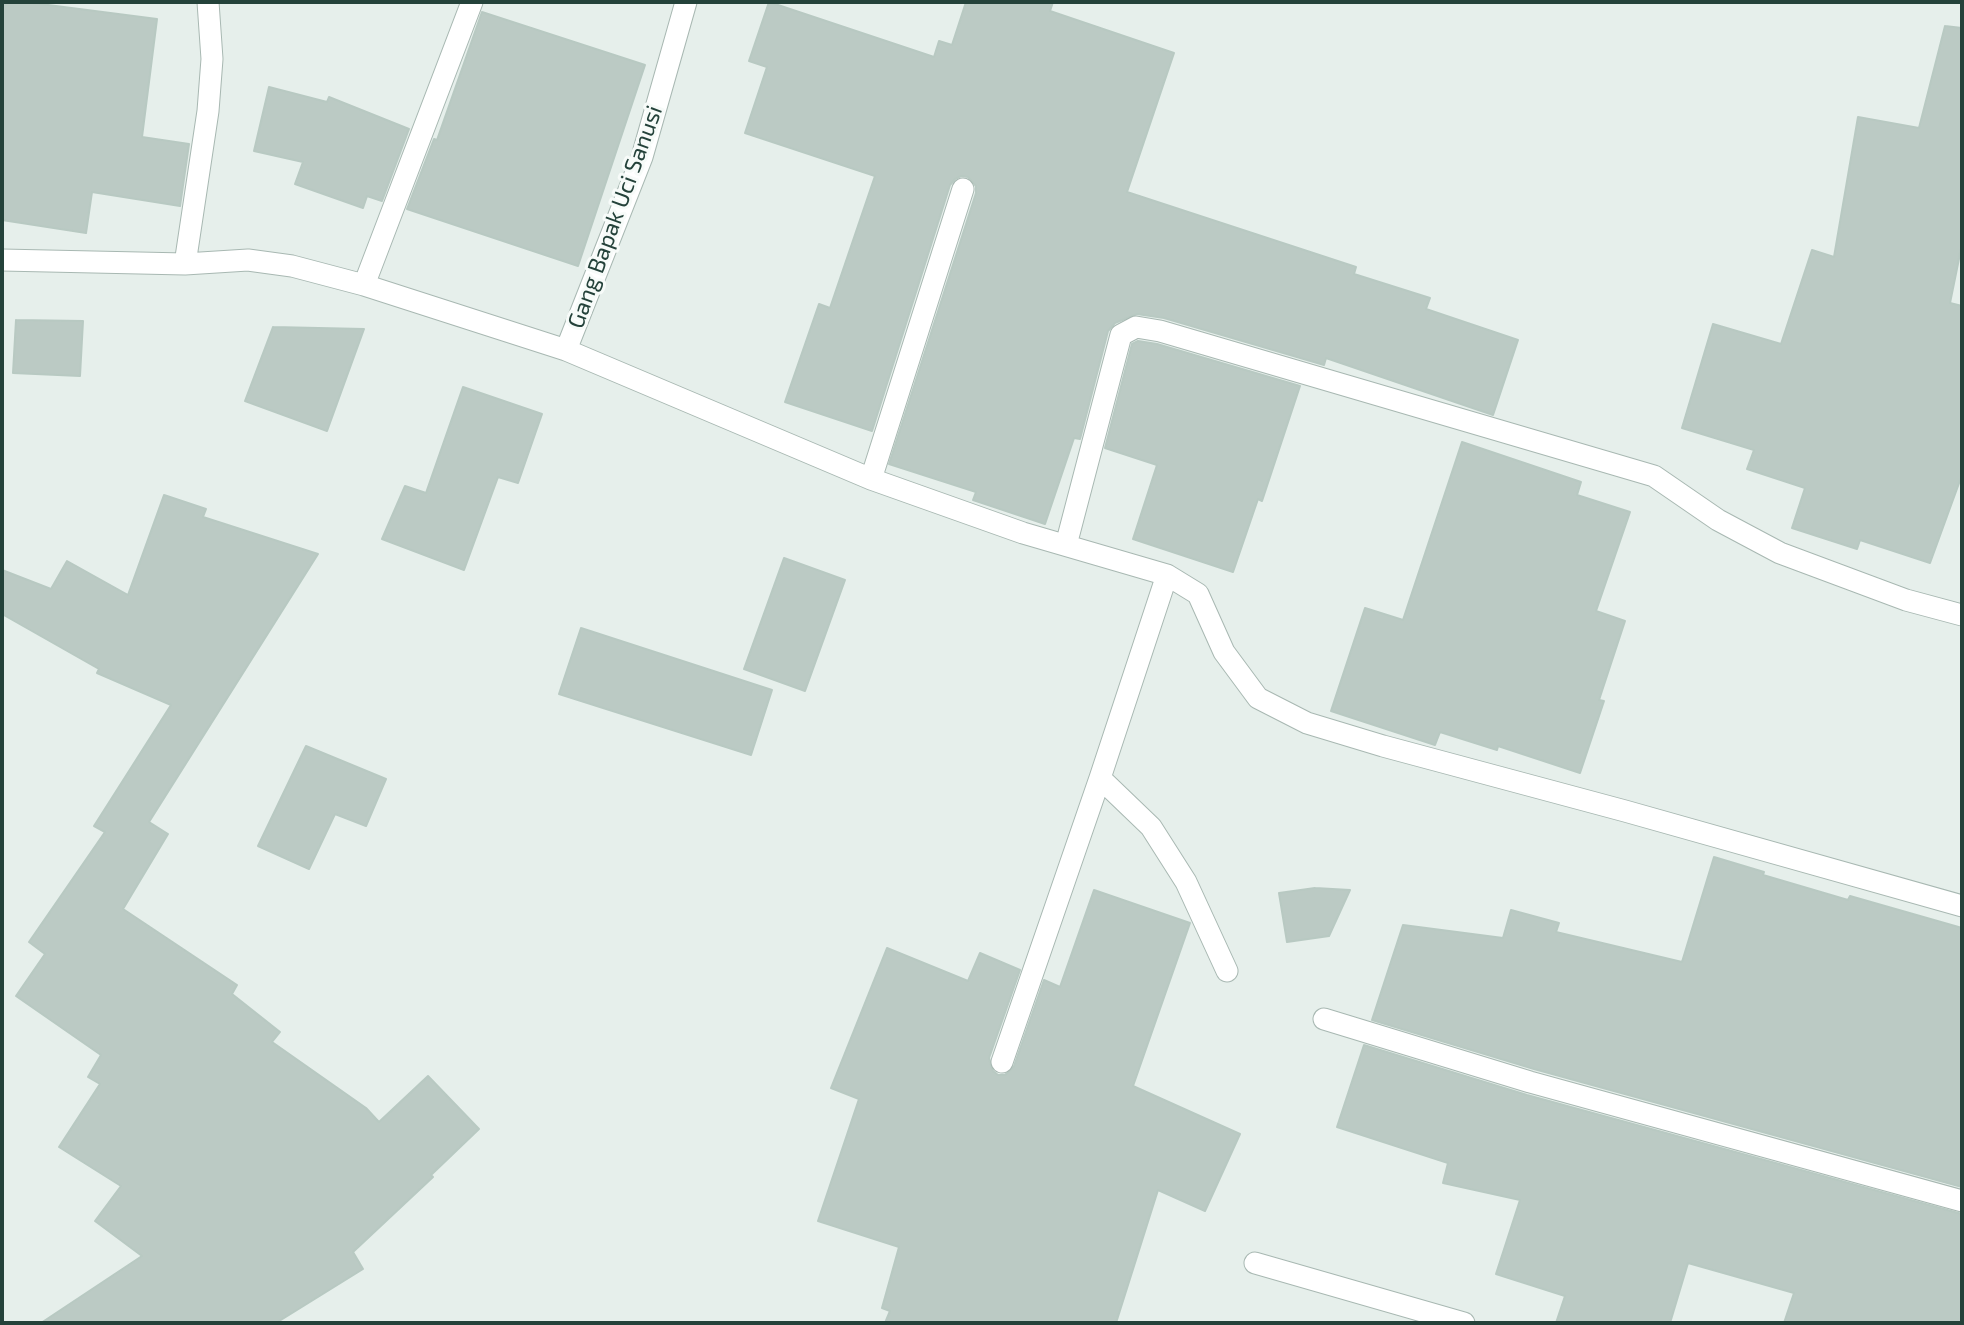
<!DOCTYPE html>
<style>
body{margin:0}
#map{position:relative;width:1964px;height:1325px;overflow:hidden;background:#e6efeb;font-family:"Exo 2",sans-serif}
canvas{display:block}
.frame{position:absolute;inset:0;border:4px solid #24423a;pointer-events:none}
</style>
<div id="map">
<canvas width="1964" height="1325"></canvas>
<div class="frame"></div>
</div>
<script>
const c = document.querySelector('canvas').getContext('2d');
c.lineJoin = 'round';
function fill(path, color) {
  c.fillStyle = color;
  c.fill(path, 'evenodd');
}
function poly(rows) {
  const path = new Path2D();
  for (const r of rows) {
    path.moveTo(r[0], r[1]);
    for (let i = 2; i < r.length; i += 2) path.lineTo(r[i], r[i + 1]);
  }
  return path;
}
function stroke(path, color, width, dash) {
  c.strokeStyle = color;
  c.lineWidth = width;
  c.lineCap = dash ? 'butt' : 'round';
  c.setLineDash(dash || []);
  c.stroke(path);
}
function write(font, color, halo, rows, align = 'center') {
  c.font = font + ' "Exo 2",sans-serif';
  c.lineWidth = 6;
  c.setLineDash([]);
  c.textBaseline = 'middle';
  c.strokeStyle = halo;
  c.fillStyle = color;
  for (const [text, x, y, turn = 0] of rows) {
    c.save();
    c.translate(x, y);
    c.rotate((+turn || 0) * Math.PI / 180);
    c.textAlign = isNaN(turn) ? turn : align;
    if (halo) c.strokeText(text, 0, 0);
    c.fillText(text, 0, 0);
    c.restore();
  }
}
const building = poly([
 [2,2,25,2,157,19,142,137,189,144,180,206,92,192,86,233,2,220,2,2],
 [769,2,934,57,939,41,952,45,966,2,1053,2,1050,11,1174,53,1127,192,1356,267,1354,274,1430,298,1426,309,1518,340,1493,415,1326,358,1324,365,1164,318,1137,314,1115,323,1108,331,1080,439,1074,438,1045,524,973,500,976,492,889,464,976,193,976,186,968,177,961,176,955,179,950,185,872,431,785,402,819,304,830,308,875,176,745,133,767,67,749,61,769,2],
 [482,12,645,65,578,266,407,209,434,139,437,140,482,12],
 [1945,26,1962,28,1962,244,1950,303,1962,306,1962,475,1930,563,1860,540,1857,549,1792,528,1805,488,1747,469,1754,450,1682,428,1713,324,1781,344,1812,250,1834,257,1858,117,1919,128,1945,26],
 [269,87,327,102,329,97,409,129,382,201,367,196,363,208,295,184,303,162,254,151,269,87],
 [16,320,83,321,80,376,13,373,16,320],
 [273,327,364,329,327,431,245,401,273,327],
 [1138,341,1157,344,1300,386,1262,501,1258,499,1233,572,1133,539,1157,465,1105,448,1132,344,1138,341],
 [463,387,542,414,518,483,498,477,464,570,382,539,405,486,426,493,463,387],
 [1462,442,1581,482,1577,495,1630,512,1596,611,1625,621,1599,700,1604,701,1580,773,1498,746,1497,750,1440,732,1435,745,1331,711,1365,608,1403,620,1462,442],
 [164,495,206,509,203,517,318,554,149,822,168,834,123,909,237,985,232,994,280,1032,272,1042,366,1108,379,1122,428,1076,479,1129,431,1175,433,1177,353,1252,363,1269,276,1323,41,1323,142,1256,95,1221,121,1186,59,1147,100,1084,88,1077,101,1055,16,996,45,954,29,942,105,832,94,826,171,705,97,673,99,669,2,614,2,570,51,589,67,561,128,595,164,495],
 [784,558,845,580,805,691,744,669,784,558],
 [581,628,772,690,751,755,559,694,581,628],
 [306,746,386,779,366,826,335,814,309,869,258,846,306,746],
 [1714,857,1764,872,1763,875,1848,900,1850,896,1962,928,1962,1187,1534,1069,1372,1020,1403,925,1503,938,1511,910,1559,923,1556,932,1682,962,1714,857],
 [1315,888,1350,890,1329,936,1287,942,1279,893,1315,888],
 [1094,890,1190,923,1133,1086,1240,1134,1205,1211,1158,1190,1116,1323,885,1323,890,1311,882,1308,899,1247,818,1221,859,1099,831,1088,887,948,968,981,980,953,1020,970,989,1058,993,1071,998,1075,1005,1075,1014,1066,1044,980,1060,987,1094,890],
 [1364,1045,1527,1095,1962,1214,1962,1323,1784,1323,1794,1293,1688,1263,1670,1323,1556,1323,1565,1296,1496,1274,1520,1200,1443,1183,1448,1163,1337,1127,1364,1045]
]);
fill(building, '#bbcac4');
stroke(building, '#b8c9c2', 2);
const minor = poly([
 [2,260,185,264,248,260,292,266,364,285,566,350,871,479,1023,533,1167,575,1198,594,1224,652,1258,698,1307,723,1383,746,1625,811,1962,906],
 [185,264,208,111,212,59,208,2],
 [364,285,472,2],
 [566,350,642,157,686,2],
 [871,479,963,189],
 [1066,545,1121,335,1136,327,1160,331,1654,476,1718,520,1780,553,1906,600,1962,615],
 [1100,778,1151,827,1186,882,1227,971],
 [1324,1019,1530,1082,1962,1201],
 [1002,1062,1100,778,1167,575],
 [1255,1263,1464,1323]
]);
stroke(minor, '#a8b8b2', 23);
stroke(minor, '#fff', 21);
write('23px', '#24423a', '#f7fbf9', [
 ["Gang Bapak Uci Sanusi",615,217,-70]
]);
</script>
